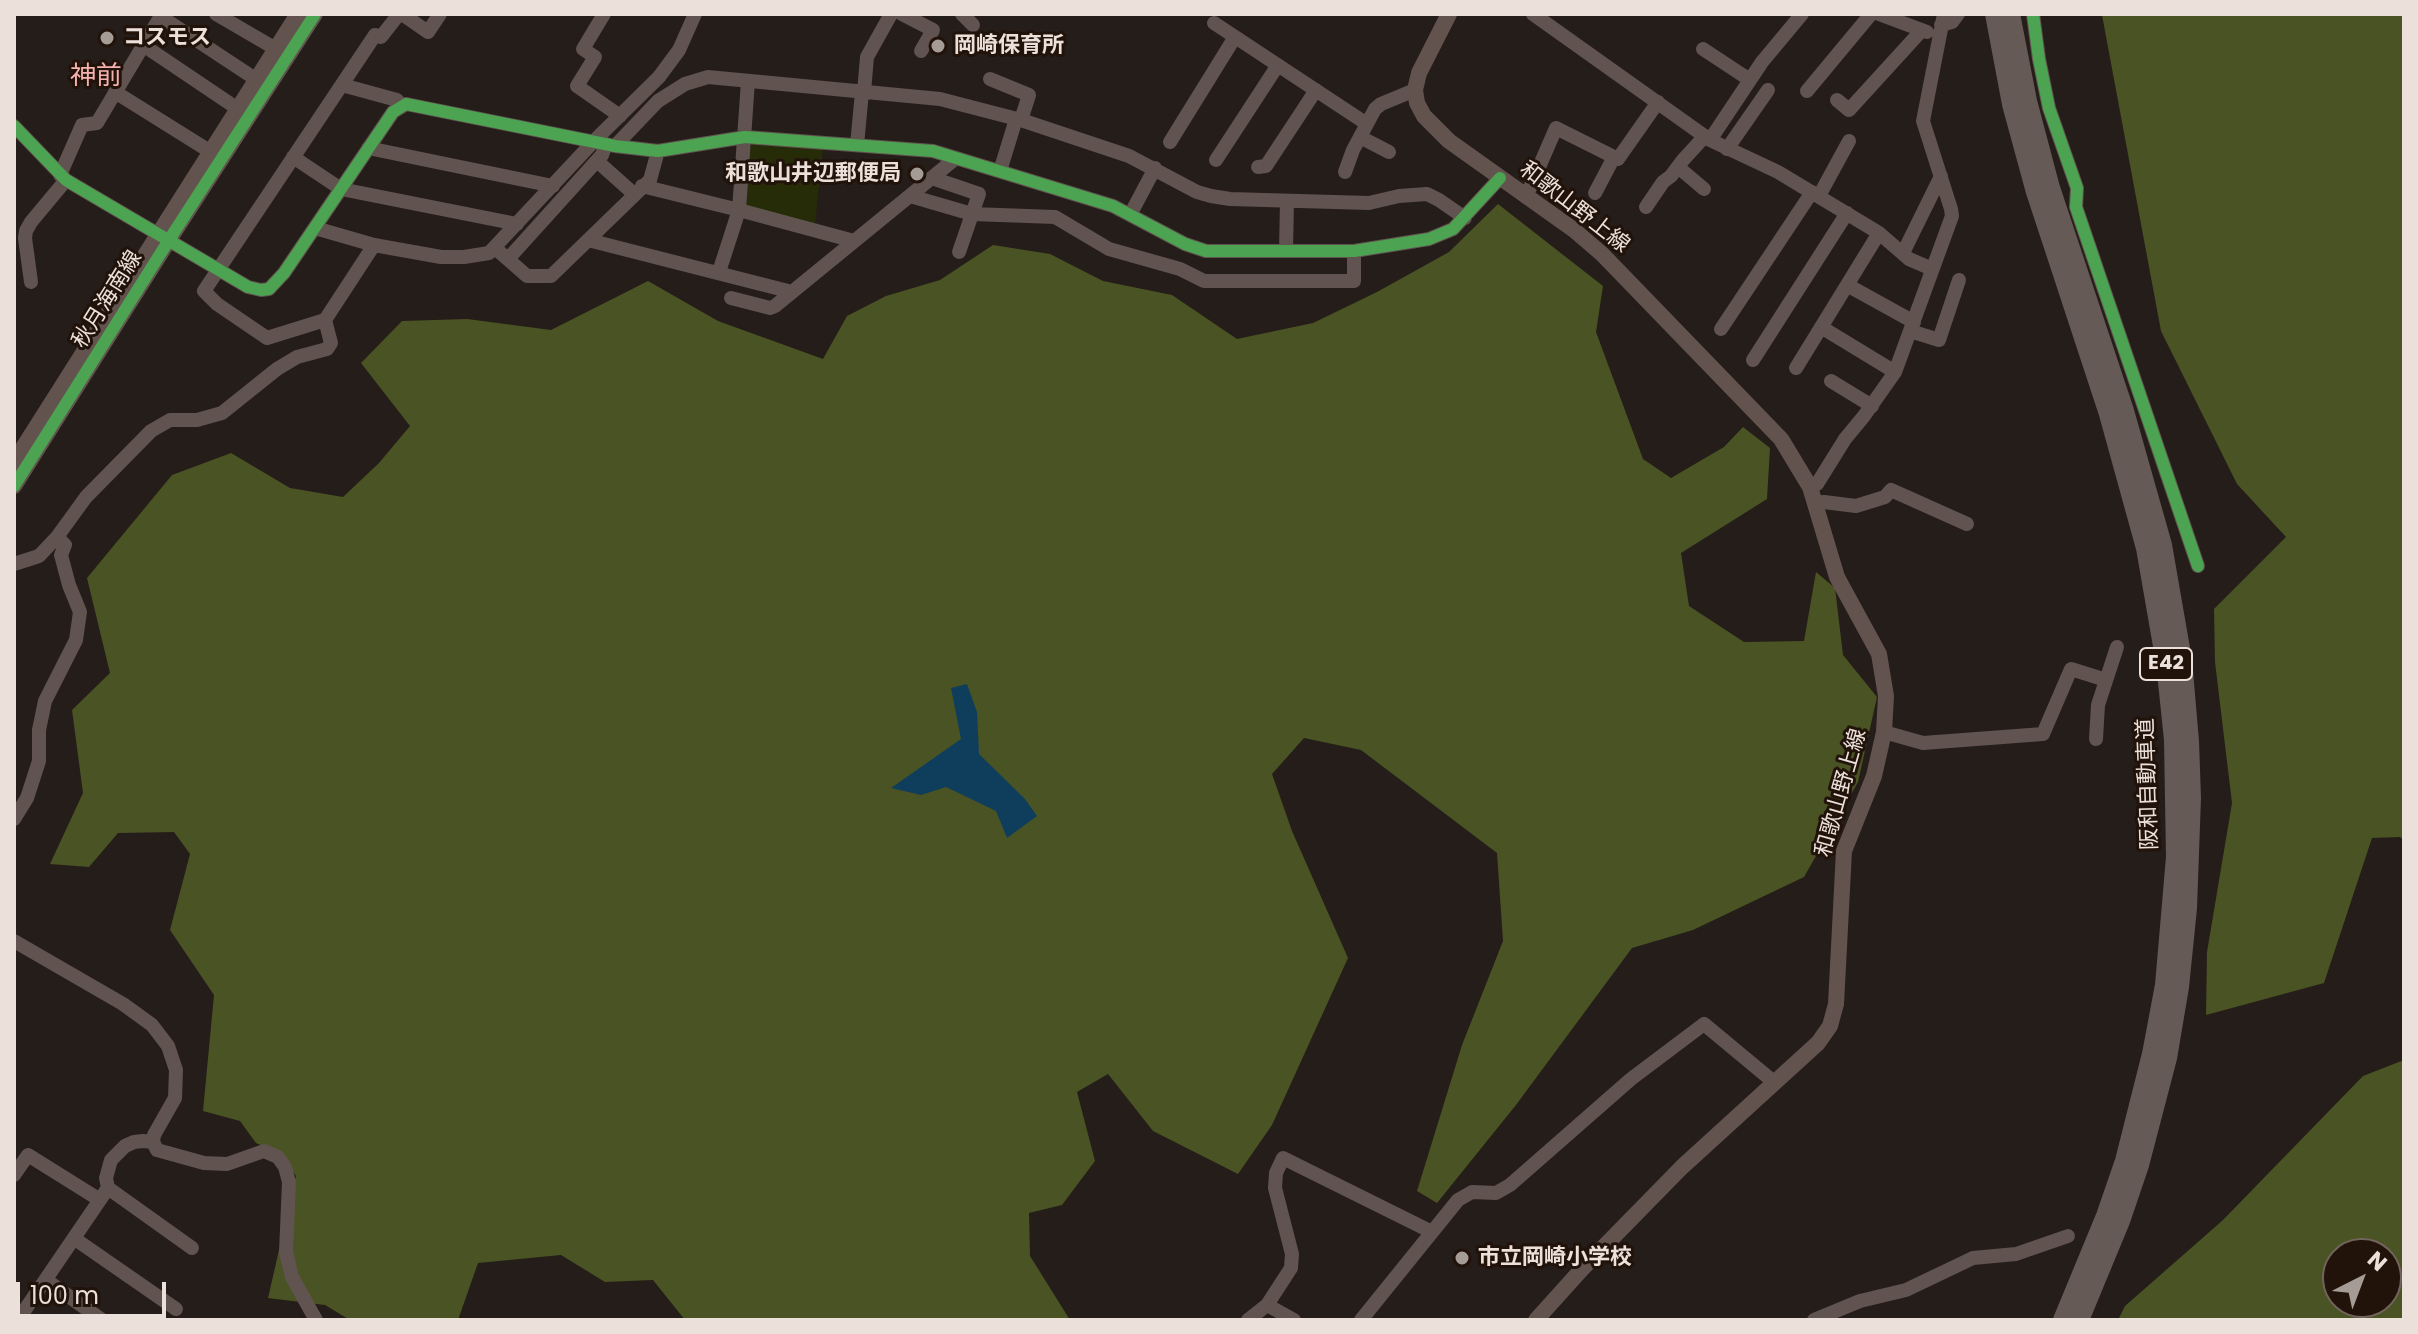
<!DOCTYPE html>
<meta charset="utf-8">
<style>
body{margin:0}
#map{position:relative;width:2418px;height:1334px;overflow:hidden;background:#251d19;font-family:Poppins,sans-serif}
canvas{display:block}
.frame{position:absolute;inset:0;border:16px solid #ebe0da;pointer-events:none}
.north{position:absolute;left:2322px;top:1238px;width:80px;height:80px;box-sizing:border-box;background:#21120a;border:2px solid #72645d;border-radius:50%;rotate:42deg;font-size:22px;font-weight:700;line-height:32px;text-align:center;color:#ebe0da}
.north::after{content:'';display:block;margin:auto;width:28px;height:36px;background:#a69c96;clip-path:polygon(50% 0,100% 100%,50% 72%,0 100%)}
.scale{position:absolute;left:16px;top:1282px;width:150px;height:36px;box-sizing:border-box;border:4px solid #ebe0da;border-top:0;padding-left:10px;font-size:24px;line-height:28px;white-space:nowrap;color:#ebe0da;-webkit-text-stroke:6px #21120a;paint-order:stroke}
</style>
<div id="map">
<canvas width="2418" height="1334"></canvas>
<div class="frame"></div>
<div class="north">N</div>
<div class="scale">100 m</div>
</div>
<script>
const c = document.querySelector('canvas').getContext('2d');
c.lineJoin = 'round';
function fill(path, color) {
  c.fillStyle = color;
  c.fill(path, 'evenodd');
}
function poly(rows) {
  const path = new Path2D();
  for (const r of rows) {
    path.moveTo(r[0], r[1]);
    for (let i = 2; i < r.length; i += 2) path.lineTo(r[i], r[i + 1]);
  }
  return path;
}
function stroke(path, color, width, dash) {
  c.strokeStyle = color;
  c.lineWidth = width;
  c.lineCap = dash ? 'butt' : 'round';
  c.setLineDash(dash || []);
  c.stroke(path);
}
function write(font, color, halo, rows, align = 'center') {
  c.font = font + ' Poppins,"Noto Sans JP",sans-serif';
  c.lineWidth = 6;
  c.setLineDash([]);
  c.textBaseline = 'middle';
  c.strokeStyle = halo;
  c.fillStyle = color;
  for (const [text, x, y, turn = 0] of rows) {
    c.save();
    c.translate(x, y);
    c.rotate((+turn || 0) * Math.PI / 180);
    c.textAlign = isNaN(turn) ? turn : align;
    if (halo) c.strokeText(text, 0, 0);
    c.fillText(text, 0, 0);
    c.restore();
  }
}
fill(poly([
 [747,145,823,148,815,225,744,207]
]), '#272c08');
fill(poly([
 [2404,14,2404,840,2400,837,2372,838,2324,983,2206,1015,2207,952,2232,803,2215,662,2214,609,2286,537,2237,484,2161,331,2102,15],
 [1498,204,1603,286,1596,332,1643,459,1671,478,1724,447,1743,427,1770,448,1767,499,1681,553,1689,606,1744,642,1804,641,1816,572,1835,588,1843,655,1877,697,1858,782,1804,877,1693,930,1632,948,1516,1105,1437,1203,1417,1191,1462,1045,1503,941,1497,853,1361,750,1304,738,1272,774,1292,831,1348,958,1272,1125,1238,1174,1153,1131,1108,1074,1077,1092,1095,1161,1062,1205,1029,1213,1030,1256,1070,1320,685,1320,653,1280,605,1282,561,1255,478,1263,458,1320,350,1320,325,1305,268,1298,296,1176,282,1155,256,1143,240,1121,203,1111,214,995,170,930,190,854,174,832,118,833,89,867,50,864,83,793,72,710,110,673,87,578,172,475,231,453,290,488,343,497,379,463,410,426,361,363,402,321,467,319,551,330,648,281,718,321,823,359,847,316,886,296,940,280,993,245,1050,254,1103,281,1172,295,1237,339,1313,323,1377,292,1449,252],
 [2404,1060,2404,1320,2118,1320,2125,1306,2223,1220,2363,1076],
 [2338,1254,2386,1254,2386,1302,2338,1302]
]), '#4a5323');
fill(poly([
 [967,684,977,712,979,754,1025,799,1037,816,1007,838,996,811,946,787,921,795,891,788,961,739,951,688]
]), '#0f3e5c');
stroke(poly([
 [216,14,276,49],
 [402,14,428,32,440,14],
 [604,14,583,49,595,57,577,86,620,116],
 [902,14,933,30,921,51],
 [962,14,973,25],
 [1533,14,1710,140,1778,172,1879,233,1909,259,1932,269],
 [1879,14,1927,32],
 [2033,14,2039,59,2049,108,2077,188,2076,207,2198,566],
 [160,16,257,80],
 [1214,23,1367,124],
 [1941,25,1952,22,1958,14],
 [143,45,238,109],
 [1703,49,1750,80],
 [990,79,1029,95,1021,120],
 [342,85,397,100,401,105],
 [1807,91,1871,14],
 [115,92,211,152],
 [864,92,867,57,891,14],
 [1837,100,1849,110,1922,30],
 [14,126,66,180,248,287,261,290,269,289,284,273,393,112,406,104,615,146,658,151,745,137,933,151,1113,206,1185,244,1206,251,1354,251,1429,239,1453,229,1500,178],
 [1360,137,1389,152],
 [1710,140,1762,62,1802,14],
 [1170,142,1235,37],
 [857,145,862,92],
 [615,146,658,101,685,84,708,77,940,99,1021,120,1129,156,1197,192,1211,196,1230,199,1369,203,1399,196,1427,194,1439,200,1465,218],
 [368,148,553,186],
 [1727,149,1768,90],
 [293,157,341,189,517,224],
 [1216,160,1278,65],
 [597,161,634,194],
 [1258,167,1266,166,1316,90],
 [1678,167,1704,189],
 [1000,171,1016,119],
 [1345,172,1353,150,1375,109,1381,104,1415,90],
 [60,175,82,125,97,123,162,14],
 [932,178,979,194,959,252],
 [642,186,739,210,854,241],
 [1595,193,1614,157],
 [910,196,972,214,1055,217,1109,249,1180,269,1204,281,1354,281,1354,251],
 [1819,196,1849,141],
 [1526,197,1556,128,1618,159,1658,102],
 [1646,207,1663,182,1671,176,1683,160,1705,136],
 [1130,215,1155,168],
 [315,228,374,245,441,257,464,257,489,253,594,141,659,77,679,50,695,14],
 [588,240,792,292],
 [495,248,527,276,551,276,650,180,658,151],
 [1286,251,1287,201],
 [1903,253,1941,176],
 [508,259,602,155,606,144],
 [719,272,739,210,748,81],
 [31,282,25,238,26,231,31,222,66,180],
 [1847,285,1914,322],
 [731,298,770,308,775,306,956,158],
 [325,320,267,338,217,304,204,291,375,35,381,37,399,14],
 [1821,327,1895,372],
 [1721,329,1812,192],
 [1910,331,1939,340,1959,280],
 [1753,360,1847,213],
 [1796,368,1879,233],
 [1831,381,1872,406],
 [1810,487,1817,484,1845,439,1864,416,1895,372,1952,216,1951,209,1923,121,1944,14],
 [1816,503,1824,502,1856,506,1885,497,1891,490,1967,524],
 [14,564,39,556,57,537,86,497,151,431,170,420,197,420,222,413,277,369,297,357,327,349,331,343,325,320,374,245],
 [1884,732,1923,743,2043,734,2071,669,2106,680],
 [2096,739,2098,705,2117,647],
 [14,819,27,798,39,761,39,730,45,701,76,640,80,612,69,585,61,555,65,545,57,537],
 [14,941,123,1004,152,1025,168,1046,176,1070,175,1098,154,1135,153,1142],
 [14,1175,28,1155,100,1200],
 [108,1188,192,1248],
 [75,1239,176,1309],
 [46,1280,102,1320],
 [1267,1305,1294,1320],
 [18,1320,108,1188,106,1178,111,1160,125,1146,134,1142,143,1141,153,1142,157,1150,204,1163,227,1164,264,1151,278,1157,285,1167,289,1182,286,1252,292,1277,316,1320],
 [1248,1320,1267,1305,1291,1268,1292,1254,1275,1188,1276,1173,1283,1158,1432,1232],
 [1361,1320,1458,1200,1472,1192,1496,1193,1510,1185,1631,1079,1704,1024,1775,1083],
 [1814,1320,1860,1301,1906,1290,1973,1258,2016,1254,2068,1236]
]), '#61534f', 14);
stroke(poly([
 [1449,14,1419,73,1415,90,1417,103,1424,116,1449,141,1574,230,1602,254,1781,439,1810,487,1837,577,1879,654,1886,696,1884,732,1874,776,1844,851,1836,1004,1830,1026,1818,1043,1682,1167,1582,1269,1536,1320],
 [14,462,298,14],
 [14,486,169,240,315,14]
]), '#63534f', 16);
stroke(poly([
 [1995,14,2012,104,2036,192,2109,414,2146,548,2166,663,2174,740,2176,857,2165,985,2152,1054,2125,1161,2106,1216,2063,1320],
 [2010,14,2027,101,2050,188,2124,411,2162,545,2182,660,2189,741,2191,798,2187,908,2179,987,2167,1058,2139,1165,2120,1221,2079,1320]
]), '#665a56', 20);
stroke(poly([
 [2033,14,2039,59,2049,108,2077,188,2076,207,2198,566],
 [14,126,66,180,248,287,261,290,269,289,284,273,393,112,406,104,615,146,658,151,745,137,933,151,1113,206,1185,244,1206,251,1354,251,1429,239,1453,229,1500,178],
 [14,486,169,240,315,14]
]), '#4ca352', 12);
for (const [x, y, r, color] of [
 [107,38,8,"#a69c96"],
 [938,46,8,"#a69c96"],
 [917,174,8,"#a69c96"],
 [1462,1258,8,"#a69c96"]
]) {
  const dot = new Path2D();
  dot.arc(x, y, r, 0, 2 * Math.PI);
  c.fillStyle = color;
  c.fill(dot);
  stroke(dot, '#21120a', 3);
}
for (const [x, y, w] of [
 [2166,664,52]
]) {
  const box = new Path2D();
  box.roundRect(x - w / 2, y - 16, w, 32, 6);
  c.fillStyle = '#21120a';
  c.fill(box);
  stroke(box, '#ebe0da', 2);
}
write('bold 20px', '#ebe0da', null, [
 ["E42",2166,664]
]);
write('bold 22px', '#ebe0da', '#21120a', [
 ["コスモス",123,38],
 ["岡崎保育所",954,46],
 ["和歌山井辺郵便局",901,174,"right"],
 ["市立岡崎小学校",1478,1258]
], 'left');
write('22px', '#ebe0da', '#21120a', [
 ["和歌山野上線",1574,208,38],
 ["秋月海南線",108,300,-58],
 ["阪和自動車道",2149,784,-92],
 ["和歌山野上線",1842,793,-74]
]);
write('26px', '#f5b1ae', '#21120a', [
 ["神前",96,77]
]);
</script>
